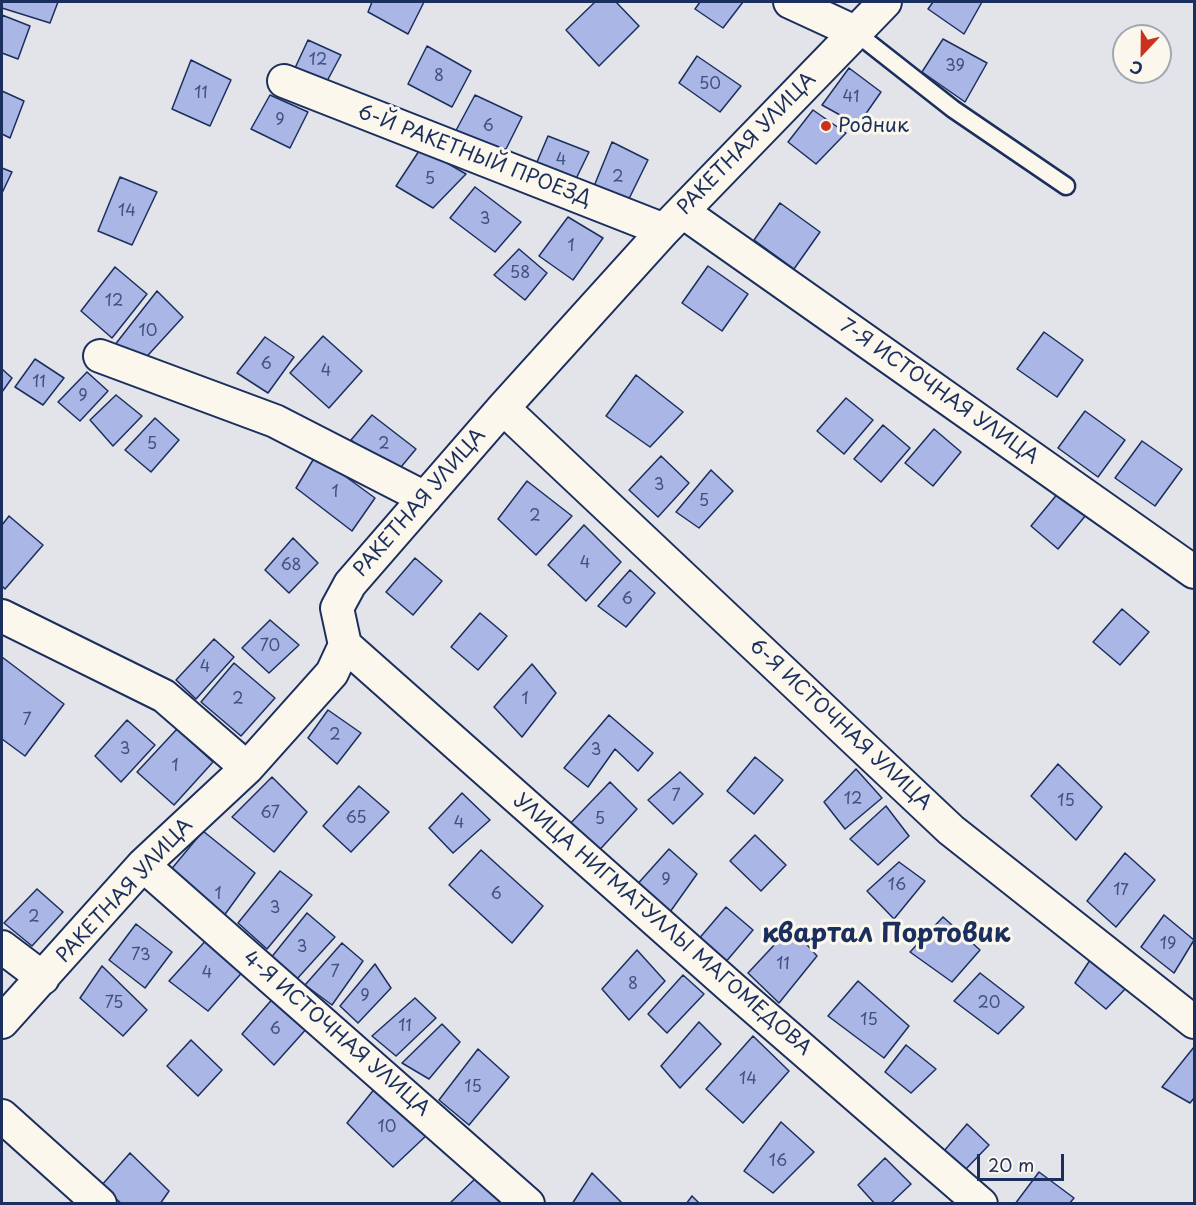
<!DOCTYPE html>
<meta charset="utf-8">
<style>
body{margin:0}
#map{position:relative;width:1196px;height:1205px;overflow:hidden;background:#e3e4ea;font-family:"Playpen Sans",sans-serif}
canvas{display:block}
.frame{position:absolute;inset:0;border:3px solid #1b2f5e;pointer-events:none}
.north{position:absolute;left:1112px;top:24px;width:60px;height:60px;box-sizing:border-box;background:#fbf7ec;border:2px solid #a1a7b3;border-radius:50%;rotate:202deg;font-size:16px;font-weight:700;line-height:24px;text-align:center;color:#1b2f5e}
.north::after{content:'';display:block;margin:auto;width:21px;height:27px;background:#c8321e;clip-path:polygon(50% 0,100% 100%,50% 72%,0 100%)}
.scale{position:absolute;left:977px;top:1154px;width:87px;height:27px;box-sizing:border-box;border:3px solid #1b2f5e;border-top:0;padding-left:8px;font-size:18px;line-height:21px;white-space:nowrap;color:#1b2f5e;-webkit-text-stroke:4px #fbf7ec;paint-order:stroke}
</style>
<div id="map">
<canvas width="1196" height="1205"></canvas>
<div class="frame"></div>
<div class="north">С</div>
<div class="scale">20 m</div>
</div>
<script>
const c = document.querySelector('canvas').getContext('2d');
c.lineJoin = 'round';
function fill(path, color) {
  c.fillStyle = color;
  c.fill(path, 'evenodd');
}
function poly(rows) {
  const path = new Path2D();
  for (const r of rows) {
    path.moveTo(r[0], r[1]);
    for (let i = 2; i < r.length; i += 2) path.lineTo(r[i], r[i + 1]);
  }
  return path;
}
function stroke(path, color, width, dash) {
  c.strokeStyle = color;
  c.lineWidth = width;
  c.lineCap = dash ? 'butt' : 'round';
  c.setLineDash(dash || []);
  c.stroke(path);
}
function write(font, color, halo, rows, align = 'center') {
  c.font = font + ' "Playpen Sans",sans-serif';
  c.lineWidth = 6;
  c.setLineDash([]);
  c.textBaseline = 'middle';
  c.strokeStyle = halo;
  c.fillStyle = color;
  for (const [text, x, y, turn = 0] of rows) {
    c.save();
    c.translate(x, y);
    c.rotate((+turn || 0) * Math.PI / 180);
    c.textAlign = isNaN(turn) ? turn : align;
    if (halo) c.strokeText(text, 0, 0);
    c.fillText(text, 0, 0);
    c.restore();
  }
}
const building = poly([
 [2,2,58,2,50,23,2,8,2,2],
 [372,2,424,2,408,34,368,12,372,2],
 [595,2,616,2,639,26,599,66,566,30,595,2],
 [700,2,743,2,723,28,695,9,700,2],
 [933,2,982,2,964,34,928,9,933,2],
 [2,15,30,26,18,59,2,53,2,15],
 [943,39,987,63,965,102,922,72,943,39],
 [308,40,341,55,326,83,295,68,308,40],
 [427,46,471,71,452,107,408,84,427,46],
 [697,56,741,86,720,112,679,83,697,56],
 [191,60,231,80,210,126,172,109,191,60],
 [849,68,881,92,858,125,822,105,849,68],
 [2,91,24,101,10,138,2,134,2,91],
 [270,95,308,112,290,148,251,129,270,95],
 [475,95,522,117,502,157,453,136,475,95],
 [813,110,846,133,816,164,788,142,813,110],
 [548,136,589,152,573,185,534,169,548,136],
 [612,142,648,160,623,211,590,196,612,142],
 [421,148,466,174,433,208,396,186,421,148],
 [2,168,12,172,2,193,2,168],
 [120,177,157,192,132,245,98,231,120,177],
 [475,187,521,222,495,252,450,218,475,187],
 [780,203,820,232,794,269,754,240,780,203],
 [568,217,603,238,573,280,539,256,568,217],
 [519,249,547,273,525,300,494,275,519,249],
 [708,266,748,294,722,331,682,303,708,266],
 [115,267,147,294,112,338,81,311,115,267],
 [157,291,183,317,139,365,114,346,157,291],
 [1044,332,1083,360,1057,397,1017,369,1044,332],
 [323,336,362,371,329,408,290,373,323,336],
 [265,337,294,357,268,393,237,373,265,337],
 [35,359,64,378,43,405,15,387,35,359],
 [2,369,12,378,2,392,2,369],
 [87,372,108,391,80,421,58,402,87,372],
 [636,375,683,412,650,447,606,416,636,375],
 [116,395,142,416,113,446,90,420,116,395],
 [846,398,873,420,844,454,817,431,846,398],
 [1085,411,1125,440,1098,477,1058,448,1085,411],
 [372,415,416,449,396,473,351,440,372,415],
 [155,418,179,440,151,472,125,450,155,418],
 [883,425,910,448,881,482,854,459,883,425],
 [934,429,961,452,933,486,905,463,934,429],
 [1142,441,1182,469,1155,506,1115,478,1142,441],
 [316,455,375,498,352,531,296,488,316,455],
 [661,456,689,483,658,517,629,490,661,456],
 [711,470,733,491,699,528,676,512,711,470],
 [527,481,572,516,536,555,498,519,527,481],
 [1059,492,1086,515,1058,549,1031,526,1059,492],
 [9,516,43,545,5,589,2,586,2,525,9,516],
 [584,525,621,562,586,601,548,565,584,525],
 [293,538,318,563,289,593,265,570,293,538],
 [415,558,442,581,413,615,386,592,415,558],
 [630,570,655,593,626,627,598,606,630,570],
 [1122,609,1149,632,1120,665,1093,642,1122,609],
 [480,613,507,636,478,670,451,647,480,613],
 [270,620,299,645,269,673,242,648,270,620],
 [214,639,234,657,196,699,176,680,214,639],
 [2,657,64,704,25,756,2,739,2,657],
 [234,663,275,698,241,736,201,702,234,663],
 [532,664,556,693,522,737,494,707,532,664],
 [328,710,361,733,337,764,308,738,328,710],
 [609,715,653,753,638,771,615,749,588,787,564,768,609,715],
 [127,720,155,745,121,782,95,756,127,720],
 [177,729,213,762,174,805,137,772,177,729],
 [755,757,783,780,754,814,727,791,755,757],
 [1058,764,1102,807,1076,840,1031,796,1058,764],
 [856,769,882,798,845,829,824,802,856,769],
 [680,772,703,794,673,824,648,800,680,772],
 [272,777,307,812,274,852,232,817,272,777],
 [610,782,637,809,594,856,563,831,610,782],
 [359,786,389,812,351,852,323,826,359,786],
 [462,793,490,820,453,853,429,828,462,793],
 [886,806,909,836,878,865,850,839,886,806],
 [203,831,255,873,223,917,169,872,203,831],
 [755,835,786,865,761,891,730,861,755,835],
 [669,849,697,874,670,912,634,888,669,849],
 [481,850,543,906,512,943,449,885,481,850],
 [1125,853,1155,880,1116,927,1087,901,1125,853],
 [899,862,925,881,894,919,867,891,899,862],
 [280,871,312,895,267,949,238,923,280,871],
 [37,889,63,912,32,946,4,923,37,889],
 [726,907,753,930,724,964,697,941,726,907],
 [307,913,335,937,296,980,270,959,307,913],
 [1164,915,1194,940,1174,973,1141,947,1164,915],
 [943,917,980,950,952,982,910,952,943,917],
 [136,924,172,952,145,988,109,960,136,924],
 [791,927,817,956,779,1003,748,973,791,927],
 [209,937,246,968,208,1011,169,981,209,937],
 [342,943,363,961,332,1005,305,985,342,943],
 [637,950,665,981,629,1020,602,989,637,950],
 [1094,954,1128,986,1106,1009,1075,983,1094,954],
 [375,964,391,988,358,1023,340,1006,375,964],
 [102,966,147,1010,123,1036,80,998,102,966],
 [980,973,1024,1007,998,1034,954,1001,980,973],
 [683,975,704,994,667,1033,648,1014,683,975],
 [858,981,909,1026,884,1058,828,1016,858,981],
 [275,996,308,1027,274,1065,242,1034,275,996],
 [415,998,436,1018,396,1056,372,1036,415,998],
 [699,1022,721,1044,680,1088,661,1066,699,1022],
 [442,1024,460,1042,429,1079,402,1063,442,1024],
 [753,1036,789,1071,743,1123,706,1089,753,1036],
 [191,1040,222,1070,198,1096,167,1066,191,1040],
 [906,1045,936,1069,911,1093,885,1072,906,1045],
 [1194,1047,1194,1098,1190,1103,1162,1087,1194,1047],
 [478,1049,509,1077,469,1125,439,1100,478,1049],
 [376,1087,428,1134,393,1167,347,1123,376,1087],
 [781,1122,814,1152,773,1193,744,1171,781,1122],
 [967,1124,989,1145,965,1170,944,1151,967,1124],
 [130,1153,169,1191,160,1204,122,1204,101,1186,130,1153],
 [885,1158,911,1184,890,1204,875,1204,858,1185,885,1158],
 [1039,1172,1074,1198,1069,1204,1015,1204,1039,1172],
 [592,1173,623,1204,572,1204,592,1173],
 [478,1176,507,1204,449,1204,478,1176],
 [692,1196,700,1204,686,1204,692,1196]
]);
fill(building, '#aab6e6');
stroke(building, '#1b2f5e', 1.5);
const service = poly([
 [855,32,953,109,1066,186]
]);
const minor = poly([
 [790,2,855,32],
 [284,81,664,230],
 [683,212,1194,572],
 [100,356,275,421,425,498],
 [503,408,951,830,1194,1022],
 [2,616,164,696,247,768],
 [345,645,733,989,981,1204],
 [143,865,528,1204],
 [2,947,43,978],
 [2,1022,143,865,247,768,332,673,345,645,337,608,350,584,503,408,664,230,885,2],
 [2,1116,100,1204]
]);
stroke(service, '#1b2f5e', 21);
stroke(minor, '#1b2f5e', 36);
stroke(service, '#fbf7ec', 16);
stroke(minor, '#fbf7ec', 32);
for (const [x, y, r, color] of [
 [826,126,6,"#c8321e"]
]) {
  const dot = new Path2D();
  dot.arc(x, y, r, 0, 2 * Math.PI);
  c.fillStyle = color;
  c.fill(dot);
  stroke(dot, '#fbf7ec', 2);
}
write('16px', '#3f5180', null, [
 ["12",318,61],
 ["39",955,67],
 ["8",439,77],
 ["50",710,85],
 ["11",201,94],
 ["41",851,98],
 ["9",280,121],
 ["6",488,127],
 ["4",561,161],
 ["2",618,178],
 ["5",430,180],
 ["14",127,212],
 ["3",485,220],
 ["1",571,247],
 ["58",520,274],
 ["12",114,302],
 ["10",148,332],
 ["6",266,365],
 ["4",326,372],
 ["11",39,383],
 ["9",83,397],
 ["5",152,445],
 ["2",384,445],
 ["3",659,486],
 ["1",335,493],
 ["5",704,502],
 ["2",535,517],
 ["4",585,564],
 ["68",291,566],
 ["6",627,600],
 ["70",270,647],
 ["4",205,668],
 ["2",238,700],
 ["1",525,700],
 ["7",27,721],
 ["2",335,736],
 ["3",125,750],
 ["3",596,751],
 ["1",175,767],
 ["7",676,797],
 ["12",853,800],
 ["15",1066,802],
 ["67",270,814],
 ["65",356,819],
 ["5",600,820],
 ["4",459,824],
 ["9",666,881],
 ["16",897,886],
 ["17",1121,891],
 ["1",218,895],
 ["6",496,895],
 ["3",275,909],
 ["2",34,918],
 ["19",1168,945],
 ["3",302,948],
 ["73",141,956],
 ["11",783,965],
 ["7",335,973],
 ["4",207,974],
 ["8",633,985],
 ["9",365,997],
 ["75",114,1004],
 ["20",989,1004],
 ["15",869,1021],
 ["11",405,1027],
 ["6",275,1030],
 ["14",748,1080],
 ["15",473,1088],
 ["10",387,1128],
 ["16",778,1162]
]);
write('20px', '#1b2f5e', '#fbf7ec', [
 ["Родник",838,126]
], 'left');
write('20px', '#1b2f5e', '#fbf7ec', [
 ["РАКЕТНАЯ УЛИЦА",747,144,-46],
 ["6-Й РАКЕТНЫЙ ПРОЕЗД",474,156,21],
 ["7-Я ИСТОЧНАЯ УЛИЦА",939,392,35],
 ["РАКЕТНАЯ УЛИЦА",420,503,-49],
 ["6-Я ИСТОЧНАЯ УЛИЦА",840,725,43],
 ["РАКЕТНАЯ УЛИЦА",125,891,-47],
 ["УЛИЦА НИГМАТУЛЛЫ МАГОМЕДОВА",662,925,41],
 ["4-Я ИСТОЧНАЯ УЛИЦА",336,1034,41]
]);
write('bold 26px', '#1b2f5e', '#fbf7ec', [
 ["квартал Портовик",886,935]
]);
</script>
